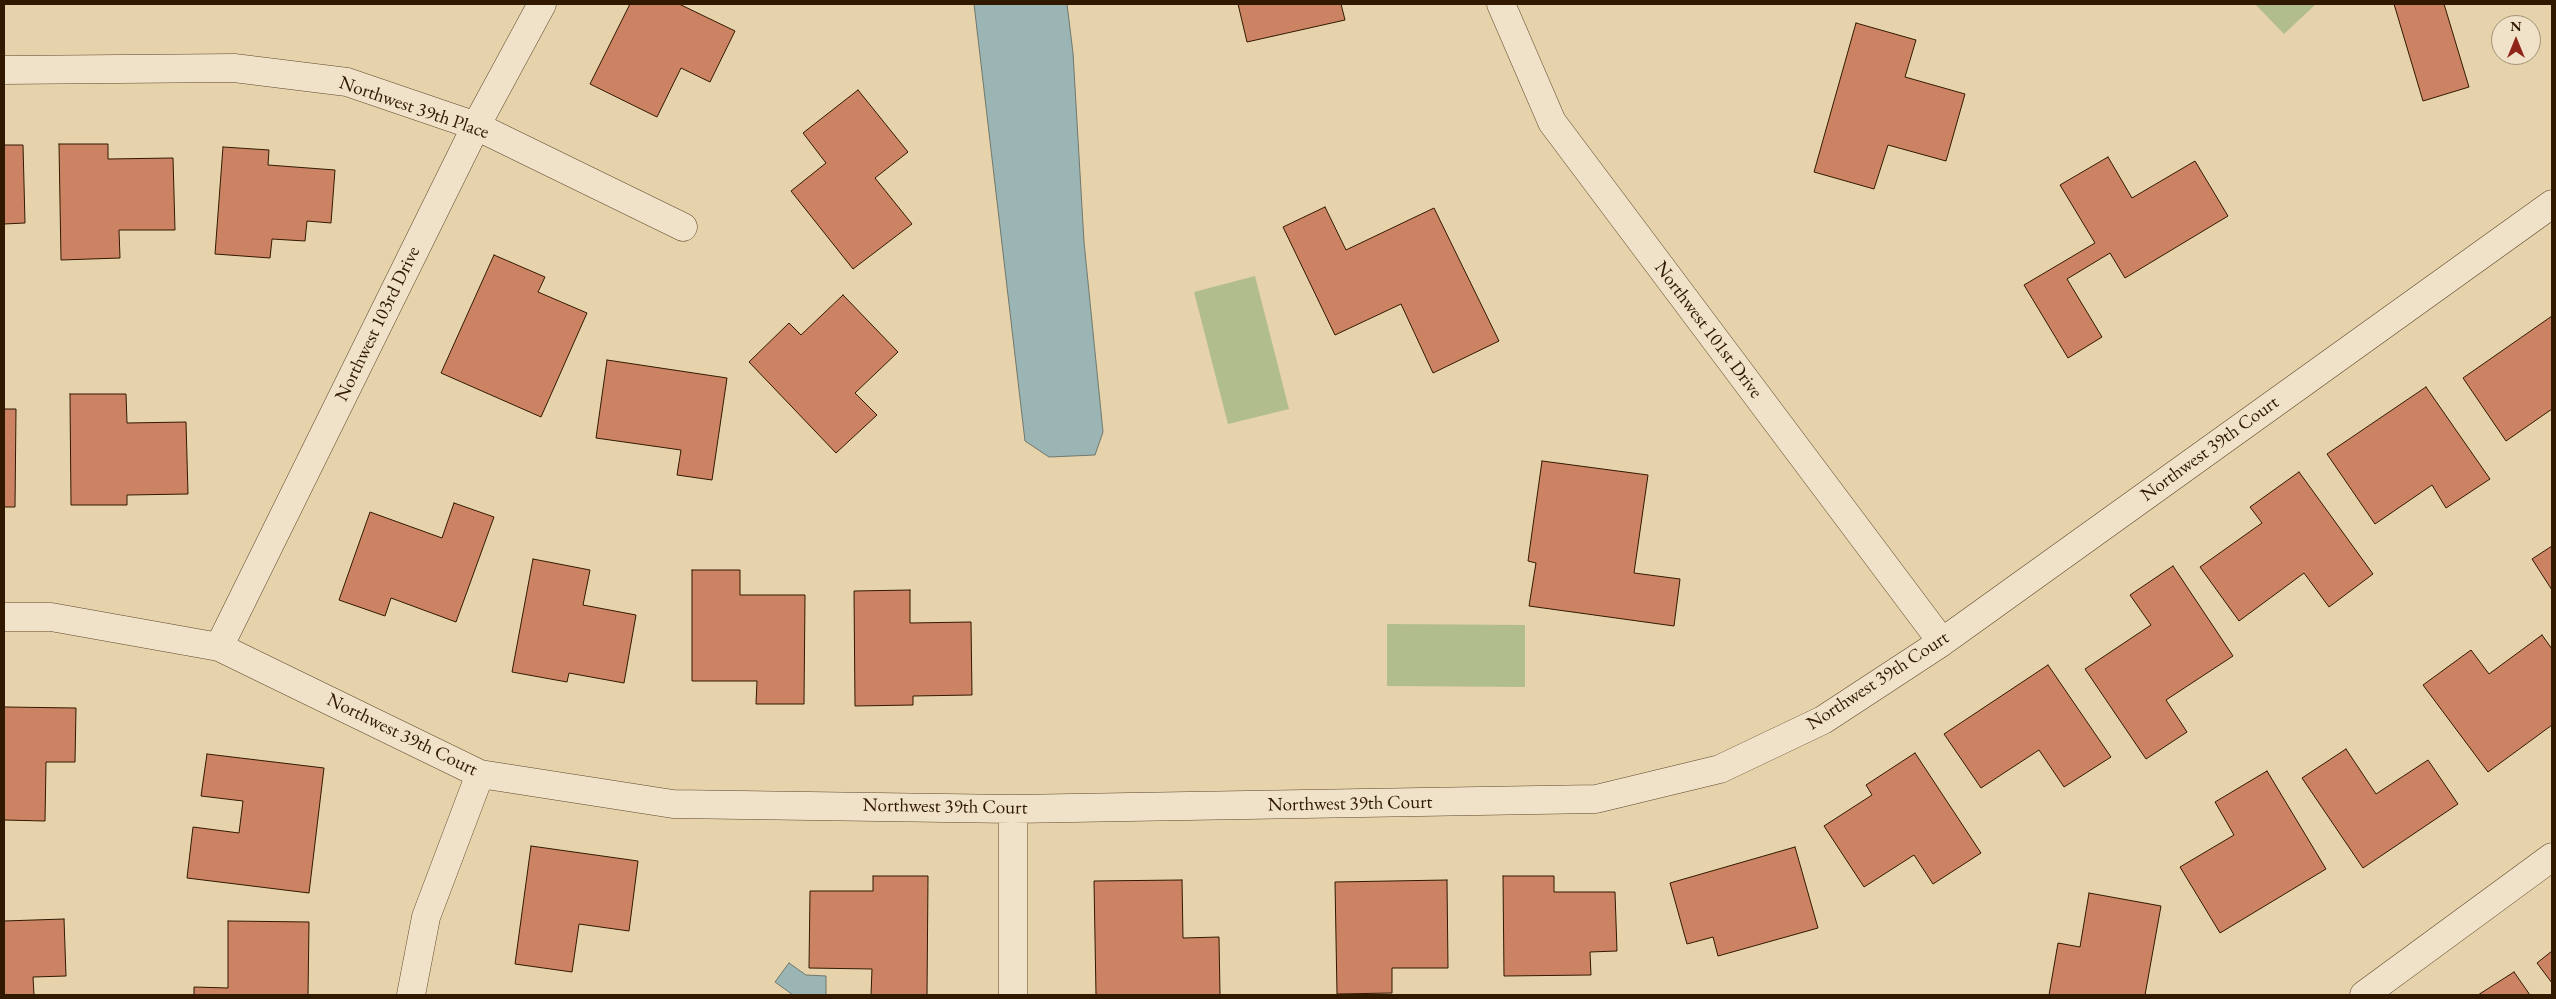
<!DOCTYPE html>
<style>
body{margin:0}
#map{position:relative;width:2556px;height:999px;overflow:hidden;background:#e6d2ab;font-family:"EB Garamond",serif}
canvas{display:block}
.frame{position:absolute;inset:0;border:5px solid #311900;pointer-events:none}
.north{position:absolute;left:2491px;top:15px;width:50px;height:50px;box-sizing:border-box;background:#efe2c8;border:1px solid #a39278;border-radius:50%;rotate:0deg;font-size:14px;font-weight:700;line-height:20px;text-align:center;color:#311900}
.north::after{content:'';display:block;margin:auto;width:18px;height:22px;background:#8f2418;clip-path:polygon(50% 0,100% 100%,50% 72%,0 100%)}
</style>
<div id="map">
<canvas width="2556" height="999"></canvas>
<div class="frame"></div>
<div class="north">N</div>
</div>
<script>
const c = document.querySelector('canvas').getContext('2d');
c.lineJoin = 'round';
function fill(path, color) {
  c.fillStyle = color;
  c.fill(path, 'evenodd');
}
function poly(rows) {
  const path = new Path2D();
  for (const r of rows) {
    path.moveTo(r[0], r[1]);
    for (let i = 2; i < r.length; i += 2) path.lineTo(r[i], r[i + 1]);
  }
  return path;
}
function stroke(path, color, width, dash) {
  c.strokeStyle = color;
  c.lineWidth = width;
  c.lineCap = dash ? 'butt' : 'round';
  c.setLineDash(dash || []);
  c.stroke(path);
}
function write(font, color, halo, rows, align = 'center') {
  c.font = font + ' "EB Garamond",serif';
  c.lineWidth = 4;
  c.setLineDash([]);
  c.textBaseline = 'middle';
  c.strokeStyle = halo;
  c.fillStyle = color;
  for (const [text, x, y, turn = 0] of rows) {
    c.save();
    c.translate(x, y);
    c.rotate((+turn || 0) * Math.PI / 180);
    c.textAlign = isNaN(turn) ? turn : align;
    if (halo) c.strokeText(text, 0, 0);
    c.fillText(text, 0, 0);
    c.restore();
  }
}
fill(poly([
 [2255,4,2316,4,2284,34],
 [1255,276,1289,409,1228,424,1194,292],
 [1387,624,1525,625,1525,687,1387,686]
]), '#b1bd8c');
const water = poly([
 [974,4,1067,4,1073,53,1084,242,1103,432,1095,455,1049,457,1025,441,974,4],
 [789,963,806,975,826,976,826,995,793,995,775,982,789,963]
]);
fill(water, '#9ab5b4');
stroke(water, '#70776c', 1);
const building = poly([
 [630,4,679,4,735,31,710,82,681,68,657,117,590,84,630,4],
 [1238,4,1341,4,1345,20,1247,42,1238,4],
 [2394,4,2444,4,2469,87,2423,101,2394,4],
 [1856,23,1916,40,1905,77,1965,94,1946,161,1888,145,1874,189,1814,172,1856,23],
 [858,90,908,152,875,178,912,224,853,269,791,191,826,163,803,133,858,90],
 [59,144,108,144,108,159,173,158,175,230,119,230,120,258,61,260,59,144],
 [4,145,23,145,25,223,4,224,4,145],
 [223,147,269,150,268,165,335,170,331,223,307,221,305,241,272,239,270,258,215,254,223,147],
 [2108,157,2132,198,2195,161,2228,216,2125,278,2110,253,2067,279,2102,337,2068,358,2024,285,2095,243,2060,185,2108,157],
 [1325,207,1346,250,1434,208,1499,341,1433,373,1401,304,1335,335,1283,227,1325,207],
 [494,255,545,277,538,292,587,313,541,417,441,373,494,255],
 [843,295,898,352,855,393,877,415,836,453,749,362,789,323,801,335,843,295],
 [2552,316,2552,409,2506,441,2463,378,2552,316],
 [607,360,727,378,712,480,677,475,681,450,596,438,607,360],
 [2426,387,2490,479,2446,508,2432,485,2375,524,2327,454,2426,387],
 [70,394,126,394,127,423,186,422,188,494,127,495,127,505,71,505,70,394],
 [4,409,16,409,15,507,4,507,4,409],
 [1542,461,1648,475,1634,573,1680,579,1674,626,1529,606,1536,563,1528,561,1542,461],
 [2299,472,2373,574,2329,607,2304,573,2239,621,2200,567,2262,523,2250,507,2299,472],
 [454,503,494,517,456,622,391,598,385,616,339,600,370,512,442,538,454,503],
 [2552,546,2552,590,2532,559,2552,546],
 [533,559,590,570,583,605,636,615,624,683,569,673,567,682,512,672,533,559],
 [2173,566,2233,656,2166,700,2187,732,2146,759,2085,669,2151,625,2130,595,2173,566],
 [692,570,740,570,740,595,805,595,804,704,756,704,757,681,692,681,692,570],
 [910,590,910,623,971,622,972,695,913,696,913,705,855,706,854,591,910,590],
 [2542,635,2552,649,2552,725,2488,772,2423,685,2471,650,2489,674,2542,635],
 [2048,665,2111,757,2064,787,2039,750,1981,788,1944,734,2048,665],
 [4,707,76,708,75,762,46,762,45,821,4,820,4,707],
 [2346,749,2376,794,2428,760,2458,804,2363,868,2302,778,2346,749],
 [1915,753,1981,853,1933,884,1914,855,1864,887,1824,826,1872,795,1866,785,1915,753],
 [207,754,324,768,309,893,187,878,193,827,239,833,243,801,201,796,207,754],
 [2267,771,2326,869,2220,933,2180,867,2234,835,2215,802,2267,771],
 [531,846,638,861,629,931,579,924,572,972,515,964,531,846],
 [1795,847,1818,928,1718,956,1713,937,1687,944,1670,883,1795,847],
 [873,876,928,876,927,995,871,995,872,969,809,968,810,891,873,891,873,876],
 [1503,876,1554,876,1554,892,1615,892,1617,951,1590,952,1591,975,1504,976,1503,876],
 [1182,880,1183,938,1219,937,1220,995,1096,995,1094,881,1182,880],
 [1447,880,1448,968,1392,968,1392,993,1337,994,1335,882,1447,880],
 [2089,893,2161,906,2145,995,2049,995,2058,943,2080,947,2089,893],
 [64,919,66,976,33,977,34,995,4,995,4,921,64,919],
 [228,921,309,922,308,995,194,995,194,987,228,988,228,921],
 [2552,951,2552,983,2537,963,2552,951],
 [2514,972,2530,995,2478,995,2514,972]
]);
fill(building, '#cc8363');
stroke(building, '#311900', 1);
const minor = poly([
 [1501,4,1552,122,1942,642],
 [4,70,234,68,347,82,476,126,683,227],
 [4,617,51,617,219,647,480,774,673,804,1013,809,1596,799,1720,769,1823,720,1942,642,2552,204],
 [219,647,476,126,542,4],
 [1013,809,1013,995],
 [411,995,426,917,480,774],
 [2364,995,2552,857]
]);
stroke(minor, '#5e472b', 29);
stroke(minor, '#efe2c8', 28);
write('19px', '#311900', '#efe2c8', [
 ["Northwest 39th Place",414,108,19],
 ["Northwest 103rd Drive",378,324,-64],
 ["Northwest 101st Drive",1708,330,53],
 ["Northwest 39th Court",2210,449,-36],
 ["Northwest 39th Court",1878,681,-33],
 ["Northwest 39th Court",402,735,26],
 ["Northwest 39th Court",1350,804,-1],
 ["Northwest 39th Court",945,807,1]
]);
</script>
